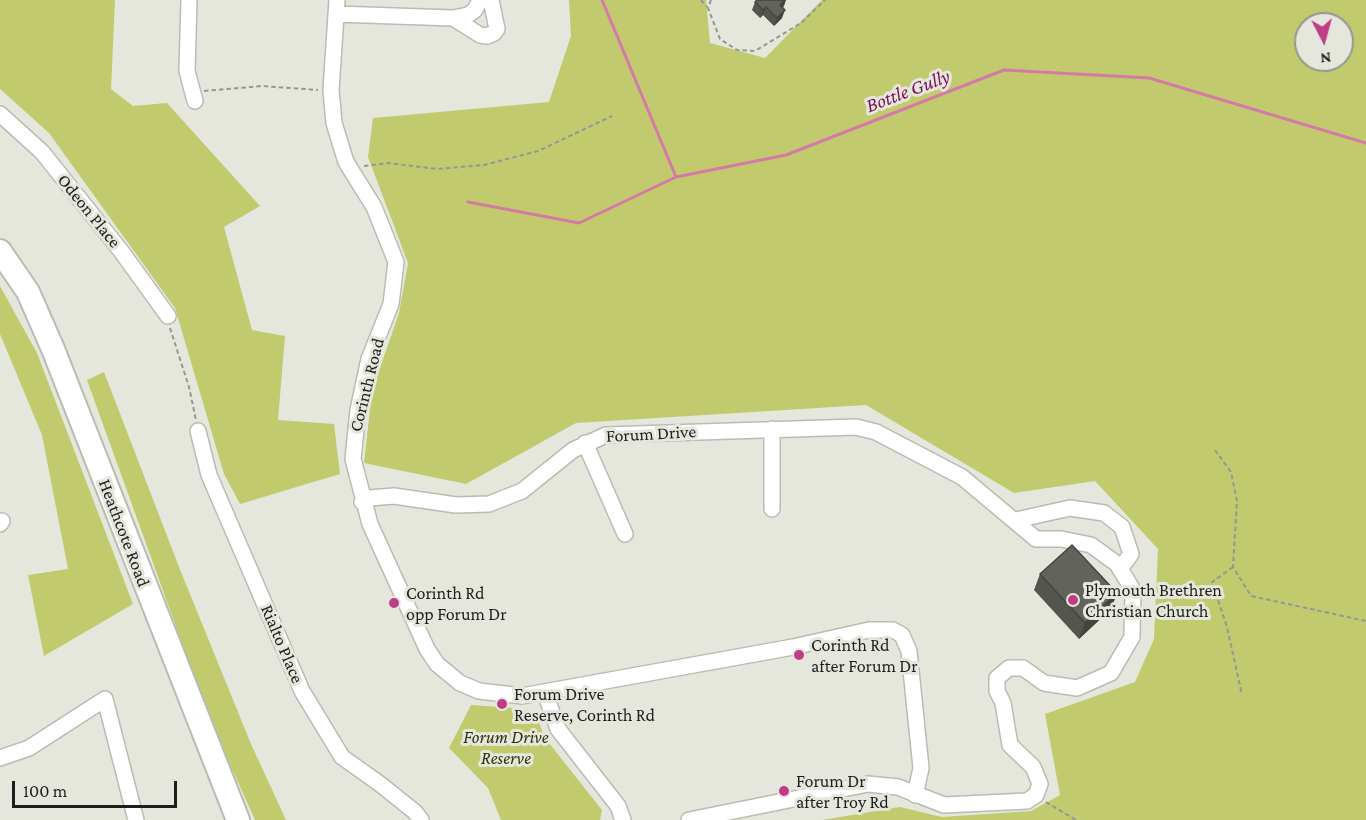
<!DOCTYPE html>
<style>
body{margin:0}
#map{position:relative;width:1366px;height:820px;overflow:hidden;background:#e5e7dd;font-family:"Crimson Pro",serif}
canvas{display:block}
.north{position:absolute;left:1294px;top:12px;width:60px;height:60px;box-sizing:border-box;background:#e5e7dd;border:2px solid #959790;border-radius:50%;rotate:174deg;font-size:16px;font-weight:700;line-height:24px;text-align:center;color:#1e1f1c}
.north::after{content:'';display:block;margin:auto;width:21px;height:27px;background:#be3d87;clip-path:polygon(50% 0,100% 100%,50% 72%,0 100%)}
.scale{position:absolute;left:12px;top:781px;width:165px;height:27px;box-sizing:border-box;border:3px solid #1e1f1c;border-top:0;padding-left:8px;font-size:18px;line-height:21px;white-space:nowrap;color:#1e1f1c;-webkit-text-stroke:4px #e5e7dd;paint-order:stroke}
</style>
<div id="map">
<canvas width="1366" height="820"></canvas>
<div class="north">N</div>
<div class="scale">100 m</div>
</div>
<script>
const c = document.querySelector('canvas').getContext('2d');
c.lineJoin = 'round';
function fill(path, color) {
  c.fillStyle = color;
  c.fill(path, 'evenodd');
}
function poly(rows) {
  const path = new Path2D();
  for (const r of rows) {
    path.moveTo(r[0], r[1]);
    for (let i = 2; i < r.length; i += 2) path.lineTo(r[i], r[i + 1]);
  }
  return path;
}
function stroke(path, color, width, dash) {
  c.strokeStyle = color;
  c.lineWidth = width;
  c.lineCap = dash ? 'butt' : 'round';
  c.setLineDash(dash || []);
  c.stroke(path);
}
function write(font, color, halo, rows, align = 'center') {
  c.font = font + ' "Crimson Pro",serif';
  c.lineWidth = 6;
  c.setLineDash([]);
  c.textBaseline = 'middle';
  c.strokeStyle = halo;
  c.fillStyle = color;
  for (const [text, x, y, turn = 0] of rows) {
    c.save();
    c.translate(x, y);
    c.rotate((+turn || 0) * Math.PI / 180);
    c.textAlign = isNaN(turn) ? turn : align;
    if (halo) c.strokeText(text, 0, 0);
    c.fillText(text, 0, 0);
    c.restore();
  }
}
fill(poly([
 [0,0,115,0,111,89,133,106,167,103,260,206,224,227,252,330,285,336,278,420,334,424,340,474,240,504,224,474,175,308,49,133,0,89],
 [569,0,706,0,710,43,765,58,822,0,1366,0,1366,820,822,820,900,807,942,817,1031,811,1060,795,1045,714,1135,682,1154,639,1158,549,1095,481,1014,493,866,405,576,423,466,484,364,463,372,391,399,313,408,263,368,157,373,118,549,102,571,36],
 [1306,24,1342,24,1342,60,1306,60],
 [0,286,37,353,133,604,44,656,28,575,68,569,42,435,0,334],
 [104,372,179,567,251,744,286,820,255,820,209,718,87,380],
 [471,705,514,708,535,712,545,738,602,810,600,820,501,820,488,788,449,748]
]), '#c1cb6d');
stroke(poly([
 [602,0,676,177],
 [468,202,579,223,676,177,786,155,1004,70,1149,78,1366,143]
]), '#d57aa8', 3);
const minor = poly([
 [189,0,187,71,195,101],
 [337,0,331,90,334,123,346,162,374,207,396,262,391,304,369,359,358,410,353,459,370,524,427,649,437,664,460,683,479,691,522,696,793,647,869,630,893,630,902,635,909,651,921,768,915,795],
 [336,14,453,18,468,15,475,10,480,0],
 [453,18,480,35,487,36,494,33,497,29,491,0],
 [0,114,42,152,121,251,168,316],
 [198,431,209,475,302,691,342,757,380,784,415,812,421,820],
 [585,443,625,534],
 [362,502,369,498,394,496,456,505,489,504,522,491,573,450,606,435,856,427,876,432,962,477,1036,539,1061,539,1091,545,1117,564,1133,590,1132,637,1111,673,1077,688,1044,683,1023,668,1009,668,997,678,997,691,1003,703,1010,745,1033,767,1040,784,1036,795,1027,801,944,805,898,787,868,784,689,820],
 [772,509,772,429],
 [1016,520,1070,508,1104,513,1122,527,1131,554,1120,569],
 [0,524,2,521],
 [545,693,558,729,618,806,623,820],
 [0,758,29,748,105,699,136,820]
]);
const highway = poly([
 [0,251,28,292,53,349,238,820]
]);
stroke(minor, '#babcb2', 18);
stroke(highway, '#babcb2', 26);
stroke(poly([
 [701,0,707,7],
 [711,0,708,8,720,39,737,50,755,51,801,23,825,0],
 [204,91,262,86,318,90],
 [364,166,388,163,437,169,484,165,538,151,612,116],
 [170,328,189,387,196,420],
 [1215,450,1231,472,1237,501,1233,567,1251,596,1366,621],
 [1233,567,1212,582,1227,627,1242,695],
 [1046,802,1076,820]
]), '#969790', 2, [4.5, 3]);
stroke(minor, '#fff', 15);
stroke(highway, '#fff', 22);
fill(poly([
 [755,2,784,6,782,7,782,18,774,26,763,15,760,18,752,10],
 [1040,574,1117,593,1111,609,1079,639,1034,590]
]), '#54554e');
fill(poly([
 [785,0,786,0,784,6,777,13,780,5],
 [766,7,763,15,760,18,763,10],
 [785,10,782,18,774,26,777,18],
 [1117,593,1111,609,1079,639,1085,623]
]), '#454540');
const building = poly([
 [757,0,785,0,780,5,785,10,777,18,766,7,763,10,755,2,757,0],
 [1072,545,1117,593,1085,623,1040,574,1072,545]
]);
fill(building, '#62635b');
stroke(building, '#454540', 1.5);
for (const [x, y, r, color] of [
 [1073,600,6,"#be3d87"],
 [394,603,6,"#be3d87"],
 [799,655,6,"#be3d87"],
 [502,704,6,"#be3d87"],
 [784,791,6,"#be3d87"]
]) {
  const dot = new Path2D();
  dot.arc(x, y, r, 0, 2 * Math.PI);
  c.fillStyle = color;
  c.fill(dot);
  stroke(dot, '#e5e7dd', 2);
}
write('18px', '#1e1f1c', '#e5e7dd', [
 ["Odeon Place",89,211,51],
 ["Corinth Road",367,385,-76],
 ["Forum Drive",651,434,-3],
 ["Heathcote Road",124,533,69],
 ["Rialto Place",282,644,67]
]);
write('18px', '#1e1f1c', '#e5e7dd', [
 ["Plymouth Brethren",1085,590],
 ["Christian Church",1085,611],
 ["Corinth Rd",406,593],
 ["opp Forum Dr",406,614],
 ["Corinth Rd",811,645],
 ["after Forum Dr",811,666],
 ["Forum Drive",514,694],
 ["Reserve, Corinth Rd",514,715],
 ["Forum Dr",796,781],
 ["after Troy Rd",796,802]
], 'left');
write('italic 18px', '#2e3206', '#e5e7dd', [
 ["Forum Drive",506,737],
 ["Reserve",506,758]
]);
write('italic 20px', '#821357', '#e5e7dd', [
 ["Bottle Gully",908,91,-21]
]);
</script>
